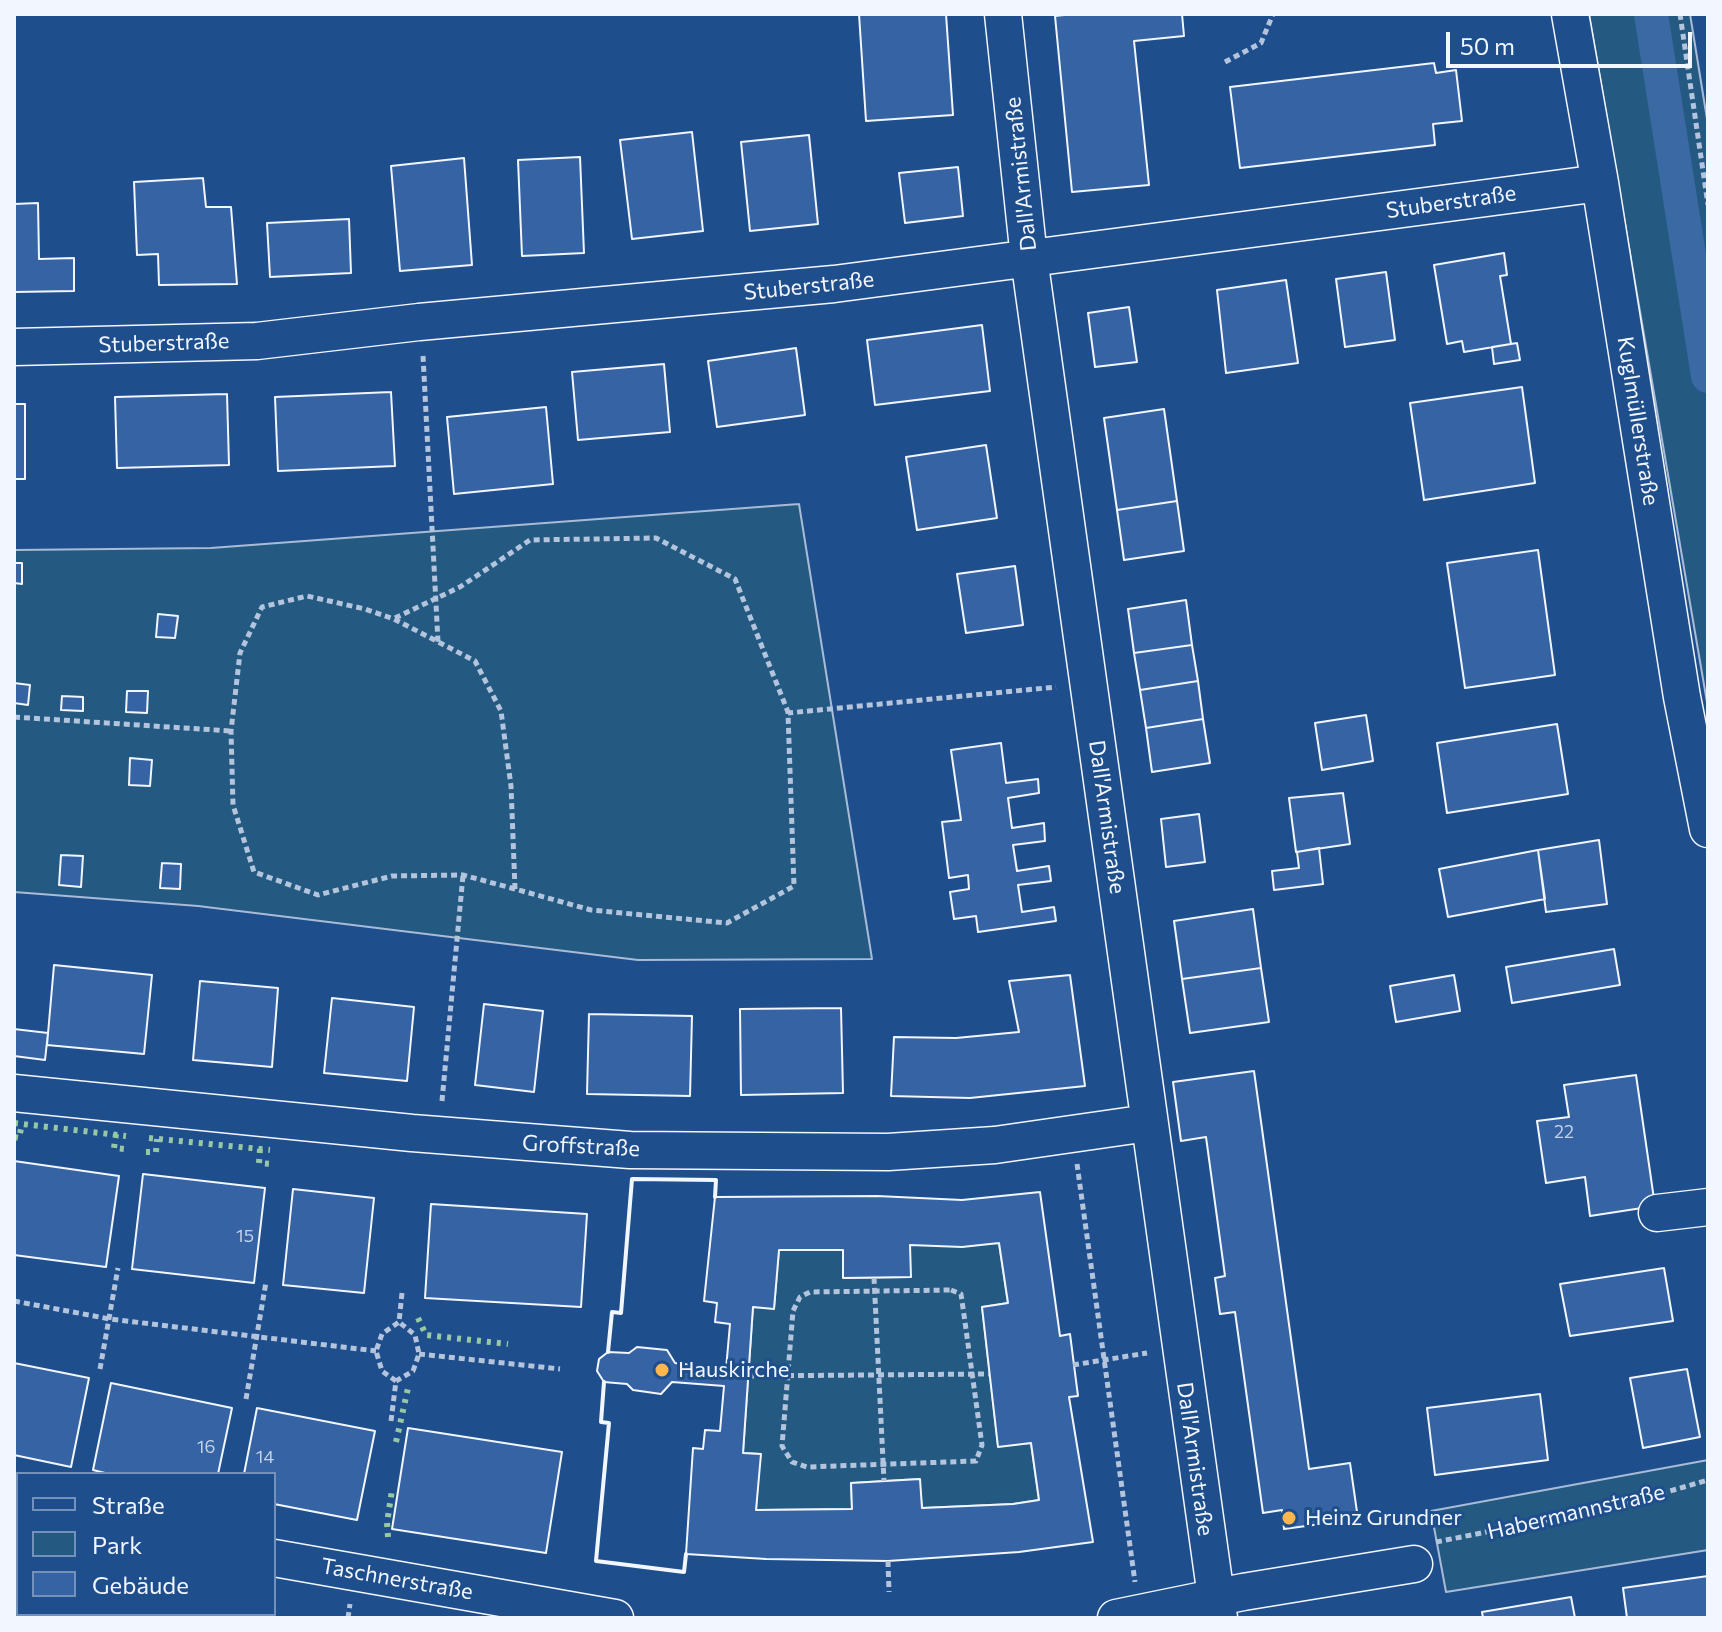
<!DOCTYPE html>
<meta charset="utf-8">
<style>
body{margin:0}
#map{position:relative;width:1722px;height:1632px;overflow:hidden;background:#1f4e8c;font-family:Commissioner,sans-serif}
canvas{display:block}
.frame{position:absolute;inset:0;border:16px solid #f2f6ff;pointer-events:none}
.legend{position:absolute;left:16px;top:1472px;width:260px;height:144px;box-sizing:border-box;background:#1f4e8c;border:2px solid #7391ba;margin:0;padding:10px 14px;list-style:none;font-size:24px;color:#f2f6ff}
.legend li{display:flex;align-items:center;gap:16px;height:40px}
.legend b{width:40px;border:2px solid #7391ba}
.scale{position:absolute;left:1446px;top:32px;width:246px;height:36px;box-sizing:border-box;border:4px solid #f2f6ff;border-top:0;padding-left:10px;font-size:24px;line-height:28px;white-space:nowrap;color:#f2f6ff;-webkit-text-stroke:6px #1f4e8c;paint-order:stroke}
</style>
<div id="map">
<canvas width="1722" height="1632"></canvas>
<div class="frame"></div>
<ul class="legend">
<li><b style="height:10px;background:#1f4e8c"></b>Straße</li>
<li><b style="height:22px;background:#245a82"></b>Park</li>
<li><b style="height:22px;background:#3563a3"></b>Gebäude</li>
</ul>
<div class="scale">50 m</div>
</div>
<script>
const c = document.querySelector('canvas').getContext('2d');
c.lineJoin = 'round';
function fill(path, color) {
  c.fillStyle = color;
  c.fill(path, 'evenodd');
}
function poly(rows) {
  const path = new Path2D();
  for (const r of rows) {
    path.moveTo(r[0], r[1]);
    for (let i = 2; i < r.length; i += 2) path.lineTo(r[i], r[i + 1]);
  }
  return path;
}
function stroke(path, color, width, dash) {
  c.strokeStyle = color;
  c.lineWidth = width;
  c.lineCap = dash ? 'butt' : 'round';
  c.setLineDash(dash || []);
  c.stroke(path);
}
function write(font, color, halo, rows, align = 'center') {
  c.font = font + ' Commissioner,sans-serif';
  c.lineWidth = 6;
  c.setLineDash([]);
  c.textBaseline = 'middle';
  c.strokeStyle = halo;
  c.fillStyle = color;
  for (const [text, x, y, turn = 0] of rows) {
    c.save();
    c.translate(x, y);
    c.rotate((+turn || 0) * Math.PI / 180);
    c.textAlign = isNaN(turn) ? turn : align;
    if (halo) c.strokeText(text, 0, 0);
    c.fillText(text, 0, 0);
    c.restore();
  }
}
const green = poly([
 [1589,14,1690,14,1708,125,1708,708,1589,14],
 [799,504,872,959,638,960,198,906,14,892,14,550,211,548,799,504],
 [999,1243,1008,1303,982,1307,998,1446,1031,1443,1039,1500,1013,1504,922,1508,919,1479,851,1483,852,1509,756,1510,760,1454,743,1453,753,1307,774,1308,779,1250,843,1250,844,1278,910,1277,910,1245,999,1243],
 [1708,1460,1708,1550,1446,1592,1431,1511,1708,1460]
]);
fill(green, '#245a82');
stroke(green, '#a8bbd7', 2);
stroke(poly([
 [1651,14,1708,376]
]), '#3b69a3', 34);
const building = poly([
 [859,14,946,14,953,115,866,121,859,14],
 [1073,14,1182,14,1184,36,1134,41,1149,185,1072,192,1055,16,1073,14],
 [1434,63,1436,73,1456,70,1462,121,1433,124,1435,145,1240,168,1230,87,1434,63],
 [692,132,703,231,632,239,620,140,692,132],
 [809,135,818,224,750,231,741,142,809,135],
 [580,157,584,253,522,256,518,160,580,157],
 [464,158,472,265,400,271,391,166,464,158],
 [958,167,963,216,905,223,899,173,958,167],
 [203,178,206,207,231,207,237,284,159,285,158,254,137,255,134,182,203,178],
 [38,203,39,259,74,258,74,291,14,292,14,204,38,203],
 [349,219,351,273,270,277,267,223,349,219],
 [1504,253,1507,275,1500,276,1511,344,1464,352,1462,341,1447,344,1434,265,1504,253],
 [1386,272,1395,340,1345,347,1336,279,1386,272],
 [1286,280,1298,363,1226,373,1217,290,1286,280],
 [1129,307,1137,362,1095,367,1088,313,1129,307],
 [982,325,990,391,875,405,867,340,982,325],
 [1517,343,1520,360,1494,364,1492,347,1517,343],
 [796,348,805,415,717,427,708,361,796,348],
 [664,364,670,432,578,440,572,372,664,364],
 [1522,387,1535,483,1424,500,1410,403,1522,387],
 [391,392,395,466,278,471,275,397,391,392],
 [227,394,229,465,117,468,115,397,227,394],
 [14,404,25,404,25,479,14,479,14,404],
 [546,407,553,484,454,494,447,417,546,407],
 [1164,409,1177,501,1117,510,1104,418,1164,409],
 [986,445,997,518,917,530,906,457,986,445],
 [1177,501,1184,551,1124,560,1117,510,1177,501],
 [1538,550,1555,675,1465,688,1447,563,1538,550],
 [14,563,22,563,22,584,14,583,14,563],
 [1015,566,1023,625,966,633,957,574,1015,566],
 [1186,600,1192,645,1134,653,1128,609,1186,600],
 [158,614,178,616,175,638,156,637,158,614],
 [1192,645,1198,681,1140,690,1134,653,1192,645],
 [1198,681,1203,719,1146,728,1140,690,1198,681],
 [14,683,30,685,28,705,14,703,14,683],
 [127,691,148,691,147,713,126,712,127,691],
 [62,696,83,697,83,711,61,710,62,696],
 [1366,715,1373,761,1322,770,1315,723,1366,715],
 [1203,719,1210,763,1152,772,1146,728,1203,719],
 [1557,724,1568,794,1447,813,1437,743,1557,724],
 [1001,743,1006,783,1038,779,1039,793,1008,798,1012,828,1044,823,1045,841,1013,845,1017,871,1049,866,1051,881,1018,885,1022,912,1054,907,1056,921,978,932,976,916,954,919,950,892,969,889,968,875,949,878,942,822,961,820,951,750,1001,743],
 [130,758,152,760,150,786,129,785,130,758],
 [1343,793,1350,844,1296,852,1289,798,1343,793],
 [1199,814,1205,862,1166,867,1161,819,1199,814],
 [1599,840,1607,904,1546,912,1538,850,1599,840],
 [1319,848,1323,884,1274,890,1272,871,1299,868,1297,852,1319,848],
 [1538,850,1545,899,1448,917,1439,869,1538,850],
 [61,855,83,856,81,887,59,885,61,855],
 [162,863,181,864,180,889,160,888,162,863],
 [1253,909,1261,968,1182,979,1174,921,1253,909],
 [1614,949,1620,985,1512,1003,1506,967,1614,949],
 [54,965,152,975,144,1054,47,1045,54,965],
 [1261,968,1269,1022,1190,1033,1182,979,1261,968],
 [1070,975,1085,1086,970,1098,891,1096,894,1037,956,1038,1019,1032,1009,981,1070,975],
 [1454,975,1460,1011,1396,1022,1390,986,1454,975],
 [200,981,278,988,272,1067,193,1060,200,981],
 [332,998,414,1007,407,1081,324,1073,332,998],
 [484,1004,543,1011,534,1092,475,1085,484,1004],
 [841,1008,843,1093,741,1095,740,1009,841,1008],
 [589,1014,692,1016,690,1096,587,1094,589,1014],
 [14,1029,48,1033,45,1060,14,1056,14,1029],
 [1254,1071,1309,1469,1350,1463,1358,1519,1284,1529,1282,1510,1263,1513,1235,1312,1220,1314,1215,1278,1225,1276,1206,1137,1181,1141,1173,1082,1254,1071],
 [1636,1075,1655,1206,1590,1216,1585,1177,1546,1183,1537,1121,1569,1117,1564,1085,1636,1075],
 [14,1161,119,1176,106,1267,14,1255,14,1161],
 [143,1174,265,1188,254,1283,132,1269,143,1174],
 [293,1189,374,1198,364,1293,283,1285,293,1189],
 [1040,1192,1060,1336,1070,1334,1078,1396,1069,1397,1093,1542,1019,1552,888,1561,766,1559,686,1554,693,1448,703,1449,705,1430,720,1431,724,1386,672,1382,661,1394,633,1390,627,1384,604,1382,597,1371,599,1359,608,1352,629,1353,637,1347,667,1350,675,1363,726,1369,730,1324,715,1322,717,1303,704,1301,715,1197,877,1196,962,1200,1040,1192],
 [999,1243,1008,1303,982,1307,998,1447,1031,1443,1039,1500,1013,1504,922,1508,920,1479,851,1483,852,1509,756,1510,761,1454,743,1453,753,1307,774,1309,779,1250,843,1250,843,1278,911,1277,910,1245,962,1247,999,1243],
 [431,1204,587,1214,581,1307,425,1298,431,1204],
 [1664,1268,1673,1321,1570,1336,1560,1284,1664,1268],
 [14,1363,89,1378,71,1467,14,1455,14,1363],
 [1687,1369,1700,1437,1643,1448,1630,1378,1687,1369],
 [111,1383,232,1408,218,1474,109,1474,93,1470,111,1383],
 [1540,1394,1548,1460,1435,1475,1427,1408,1540,1394],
 [257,1408,375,1431,357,1520,274,1504,274,1474,244,1474,257,1408],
 [408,1428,562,1452,546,1553,392,1529,408,1428],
 [1708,1576,1708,1618,1627,1618,1623,1588,1708,1576],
 [1571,1597,1575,1618,1483,1618,1482,1612,1571,1597],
 [42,1614,119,1614,118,1618,41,1618,42,1614]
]);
fill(building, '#3563a3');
stroke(building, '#f2f6ff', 2);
const minor = poly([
 [1003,14,1029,258,1219,1618],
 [1570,14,1600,183,1682,697,1708,829],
 [14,347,257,341,419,322,834,284,1600,183],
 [14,1093,412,1133,630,1150,888,1152,995,1145,1148,1123],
 [1657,1213,1708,1207],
 [14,1512,18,1513],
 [274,1558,615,1618],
 [1116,1618,1243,1592,1414,1564]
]);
stroke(minor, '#f2f6ff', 39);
stroke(poly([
 [1680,14,1708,205],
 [1225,62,1261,43,1273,14],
 [423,356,438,642],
 [395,618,460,587,530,540,656,538,735,579,788,712],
 [14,717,231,731],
 [515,889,511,786,501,711,475,661,394,619,365,609,307,596,262,607,240,653,231,731,233,805,254,872,318,895,392,876,463,875,515,889,591,910,727,923,794,886,788,713,1056,687],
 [442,1101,463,875],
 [1077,1164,1135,1582],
 [874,1278,884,1481],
 [951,1290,961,1294,964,1315,982,1445,976,1461,807,1467,792,1462,782,1446,793,1311,800,1297,810,1292,951,1290],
 [14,1301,110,1319,376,1351],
 [419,1354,560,1369],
 [1073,1365,1147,1353],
 [100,1369,118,1268],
 [748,1376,989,1374],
 [396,1381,382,1371,376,1351,382,1334,399,1322,402,1293],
 [246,1399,266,1282],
 [391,1421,396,1381,413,1371,419,1354,415,1335,399,1322],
 [1436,1542,1622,1505,1708,1480],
 [888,1561,889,1592],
 [348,1618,350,1604]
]), '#b3c4dc', 5, [6, 4]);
stroke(minor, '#1f4e8c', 36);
stroke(poly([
 [14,1123,126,1136],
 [116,1134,114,1148,124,1149],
 [14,1137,19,1138,22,1124],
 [149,1138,270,1150],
 [260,1149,259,1163,271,1164],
 [146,1152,156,1152,157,1139],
 [418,1318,426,1335,508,1344],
 [396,1442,408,1388],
 [388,1537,387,1523,392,1490]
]), '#97c8a6', 6, [4, 6]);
stroke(poly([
 [608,1352,612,1312,621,1313,632,1179,716,1180,715,1197],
 [604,1382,601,1422,609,1423,596,1561,684,1572,686,1554]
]), '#f2f6ff', 4);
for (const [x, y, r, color] of [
 [662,1370,8,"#ffb74d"],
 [1289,1518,8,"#ffb74d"]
]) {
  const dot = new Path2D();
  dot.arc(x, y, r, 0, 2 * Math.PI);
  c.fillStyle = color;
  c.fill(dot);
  stroke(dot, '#1f4e8c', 3);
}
write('18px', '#c3d1e8', null, [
 ["22",1564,1132],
 ["15",245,1236],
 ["16",206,1447],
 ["14",265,1457]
]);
write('22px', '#f2f6ff', '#1f4e8c', [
 ["Dall'Armistraße",1021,174,-96],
 ["Stuberstraße",1451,202,-8],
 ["Stuberstraße",809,286,-6],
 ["Stuberstraße",164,343,-2],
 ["Kuglmüllerstraße",1638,421,81],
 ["Dall'Armistraße",1107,817,82],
 ["Groffstraße",581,1146,3],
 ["Dall'Armistraße",1195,1459,82],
 ["Habermannstraße",1576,1512,-13],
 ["Taschnerstraße",397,1579,10]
]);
write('22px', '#f2f6ff', '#1f4e8c', [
 ["Hauskirche",678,1370],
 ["Heinz Grundner",1305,1518]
], 'left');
</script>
